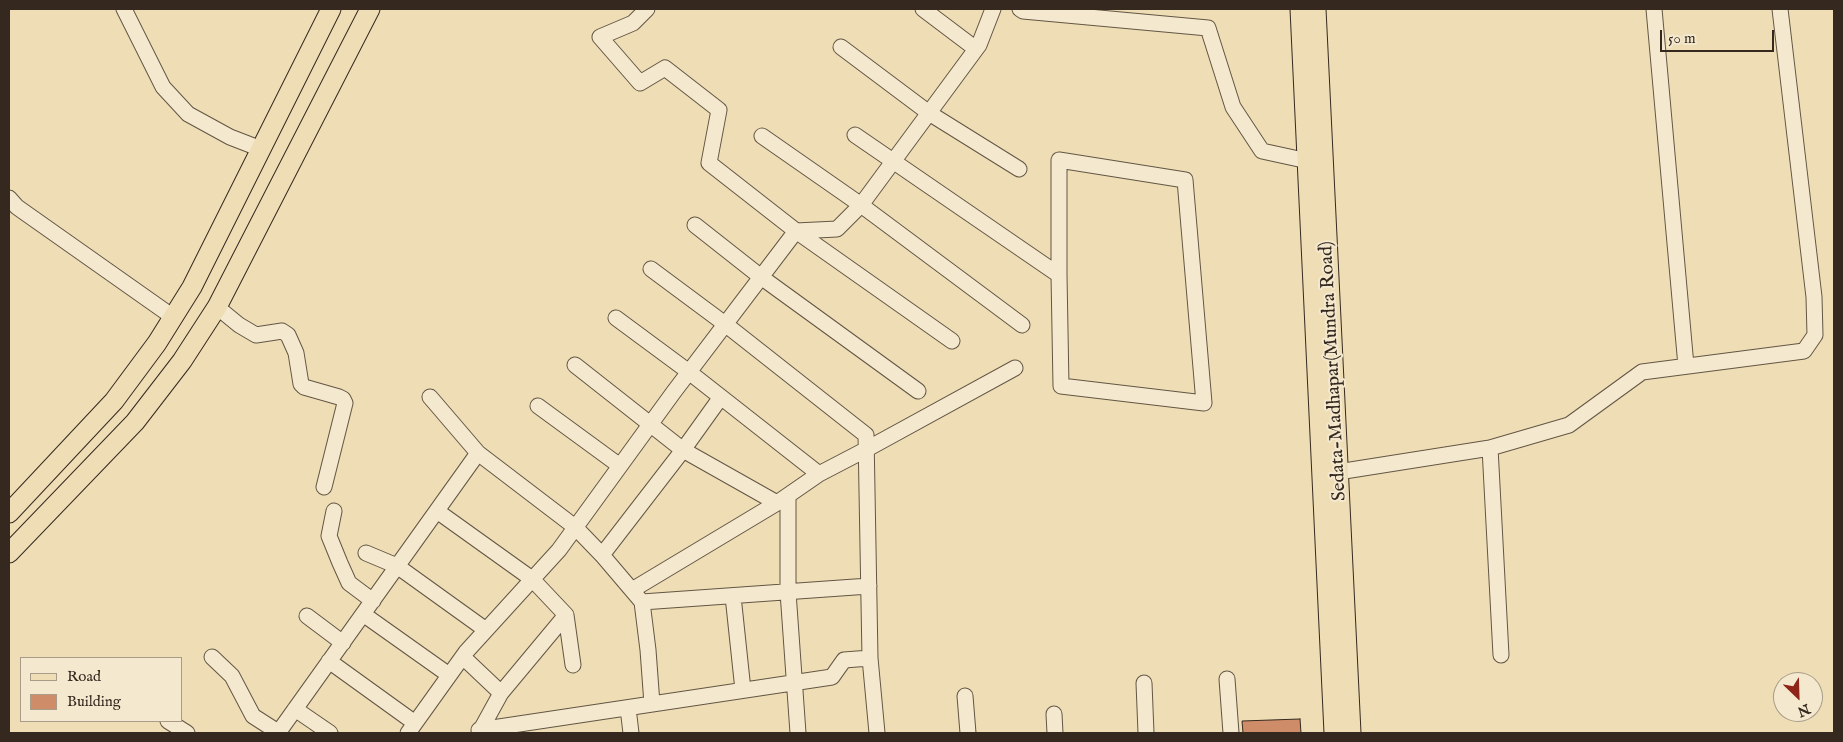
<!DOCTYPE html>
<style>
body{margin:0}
#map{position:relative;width:1843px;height:742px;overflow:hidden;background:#eeddb5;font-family:"IM FELL English",serif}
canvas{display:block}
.frame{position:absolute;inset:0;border:10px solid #35291f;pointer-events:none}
.legend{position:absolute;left:20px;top:657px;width:162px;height:65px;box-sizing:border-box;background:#f4e9cf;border:1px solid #a89c89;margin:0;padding:6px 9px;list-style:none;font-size:15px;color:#35291f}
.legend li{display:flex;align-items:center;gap:10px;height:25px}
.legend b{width:25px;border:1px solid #a89c89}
.north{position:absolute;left:1773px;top:672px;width:50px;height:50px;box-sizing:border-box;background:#f4e9cf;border:1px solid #a89c89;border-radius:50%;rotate:156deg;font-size:14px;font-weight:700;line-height:20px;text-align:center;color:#35291f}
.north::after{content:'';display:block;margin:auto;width:18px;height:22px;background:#8f2418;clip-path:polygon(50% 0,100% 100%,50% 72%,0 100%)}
.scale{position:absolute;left:1660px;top:30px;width:114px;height:22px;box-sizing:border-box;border:2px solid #35291f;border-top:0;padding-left:6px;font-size:15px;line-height:18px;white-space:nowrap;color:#35291f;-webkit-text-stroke:4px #f4e9cf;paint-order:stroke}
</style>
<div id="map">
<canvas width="1843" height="742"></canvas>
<div class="frame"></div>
<ul class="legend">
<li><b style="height:6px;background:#eeddb5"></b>Road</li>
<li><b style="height:14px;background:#ce8c69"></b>Building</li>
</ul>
<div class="north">N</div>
<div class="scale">50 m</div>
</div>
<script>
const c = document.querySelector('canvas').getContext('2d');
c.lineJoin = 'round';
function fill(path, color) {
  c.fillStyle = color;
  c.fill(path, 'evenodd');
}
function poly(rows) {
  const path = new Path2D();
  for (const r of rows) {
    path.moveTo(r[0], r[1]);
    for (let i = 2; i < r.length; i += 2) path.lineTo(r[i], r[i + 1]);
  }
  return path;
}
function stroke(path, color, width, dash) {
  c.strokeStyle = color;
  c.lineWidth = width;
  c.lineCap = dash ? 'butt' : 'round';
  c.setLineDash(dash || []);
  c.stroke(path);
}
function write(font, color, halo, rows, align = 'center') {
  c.font = font + ' "IM FELL English",serif';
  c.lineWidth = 4;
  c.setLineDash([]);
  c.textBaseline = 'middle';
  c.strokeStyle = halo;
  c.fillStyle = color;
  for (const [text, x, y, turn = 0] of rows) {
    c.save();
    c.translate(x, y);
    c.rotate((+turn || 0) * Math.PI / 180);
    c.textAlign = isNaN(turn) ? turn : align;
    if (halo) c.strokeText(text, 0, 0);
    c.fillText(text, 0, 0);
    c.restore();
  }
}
const building = poly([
 [1300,719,1301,733,1243,733,1242,721,1300,719]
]);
fill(building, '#ce8c69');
stroke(building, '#35291f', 1);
const minor = poly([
 [124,9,163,87,188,114,230,137,261,149],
 [647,9,633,23,600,37,640,83,665,68,719,110,709,163,796,231,952,341],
 [923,9,976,49],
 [1020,9,1023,11,1208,28,1233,107,1262,151,1308,161],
 [1654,9,1686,366],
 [841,47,929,113,1019,169],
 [855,135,1059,275,1061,386,1204,403,1185,180,1059,160,1059,275],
 [762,136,861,205,1022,325],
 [9,198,17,207,173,317],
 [695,225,761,277,918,391],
 [651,269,725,324,866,435,870,658,877,733],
 [217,307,239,325,256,335,282,331,288,335,296,353,301,384,304,387,339,397,343,399,345,403,324,487],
 [616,318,689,372,819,474],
 [575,365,683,450,777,503],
 [430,397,478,453,575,527,602,555,642,602,648,650,652,704],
 [538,406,620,466],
 [1490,448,1501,655],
 [1338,472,1490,448,1569,425,1642,372,1804,351,1815,335,1814,297,1780,9],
 [788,496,788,592,798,733],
 [334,511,329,536,340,563,349,583,373,601],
 [437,511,532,579,566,615,573,665],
 [366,553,397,566,486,630],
 [602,555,683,450,721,397],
 [632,590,777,503,819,474,867,449,1015,368],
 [733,596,743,690],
 [642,602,869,586],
 [363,614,449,675],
 [307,616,343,643],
 [212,657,232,676,253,716,278,732],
 [463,657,501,693],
 [329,661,415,723],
 [1227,679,1231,733],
 [1144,683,1146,733],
 [965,696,968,733],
 [628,708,631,733],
 [295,709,330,733],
 [1054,714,1055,733],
 [168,721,187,733],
 [479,730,832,677,844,660,870,658],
 [278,733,478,453],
 [408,733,466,652,559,550,673,393,796,231,837,229,861,205,979,45,993,9],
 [479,733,501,693,566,615]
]);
const major = poly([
 [1300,9,1334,733],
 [1316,9,1351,733],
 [9,513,114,401,157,343,192,287,331,9],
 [9,553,135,422,182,361,217,307,370,9]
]);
stroke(minor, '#635644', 17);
stroke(major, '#35291f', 21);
stroke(minor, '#f4e9cf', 15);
stroke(major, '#eeddb5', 19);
write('19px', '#35291f', '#f4e9cf', [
 ["Sedata-Madhapar(Mundra Road)",1334,371,-93]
]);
</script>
